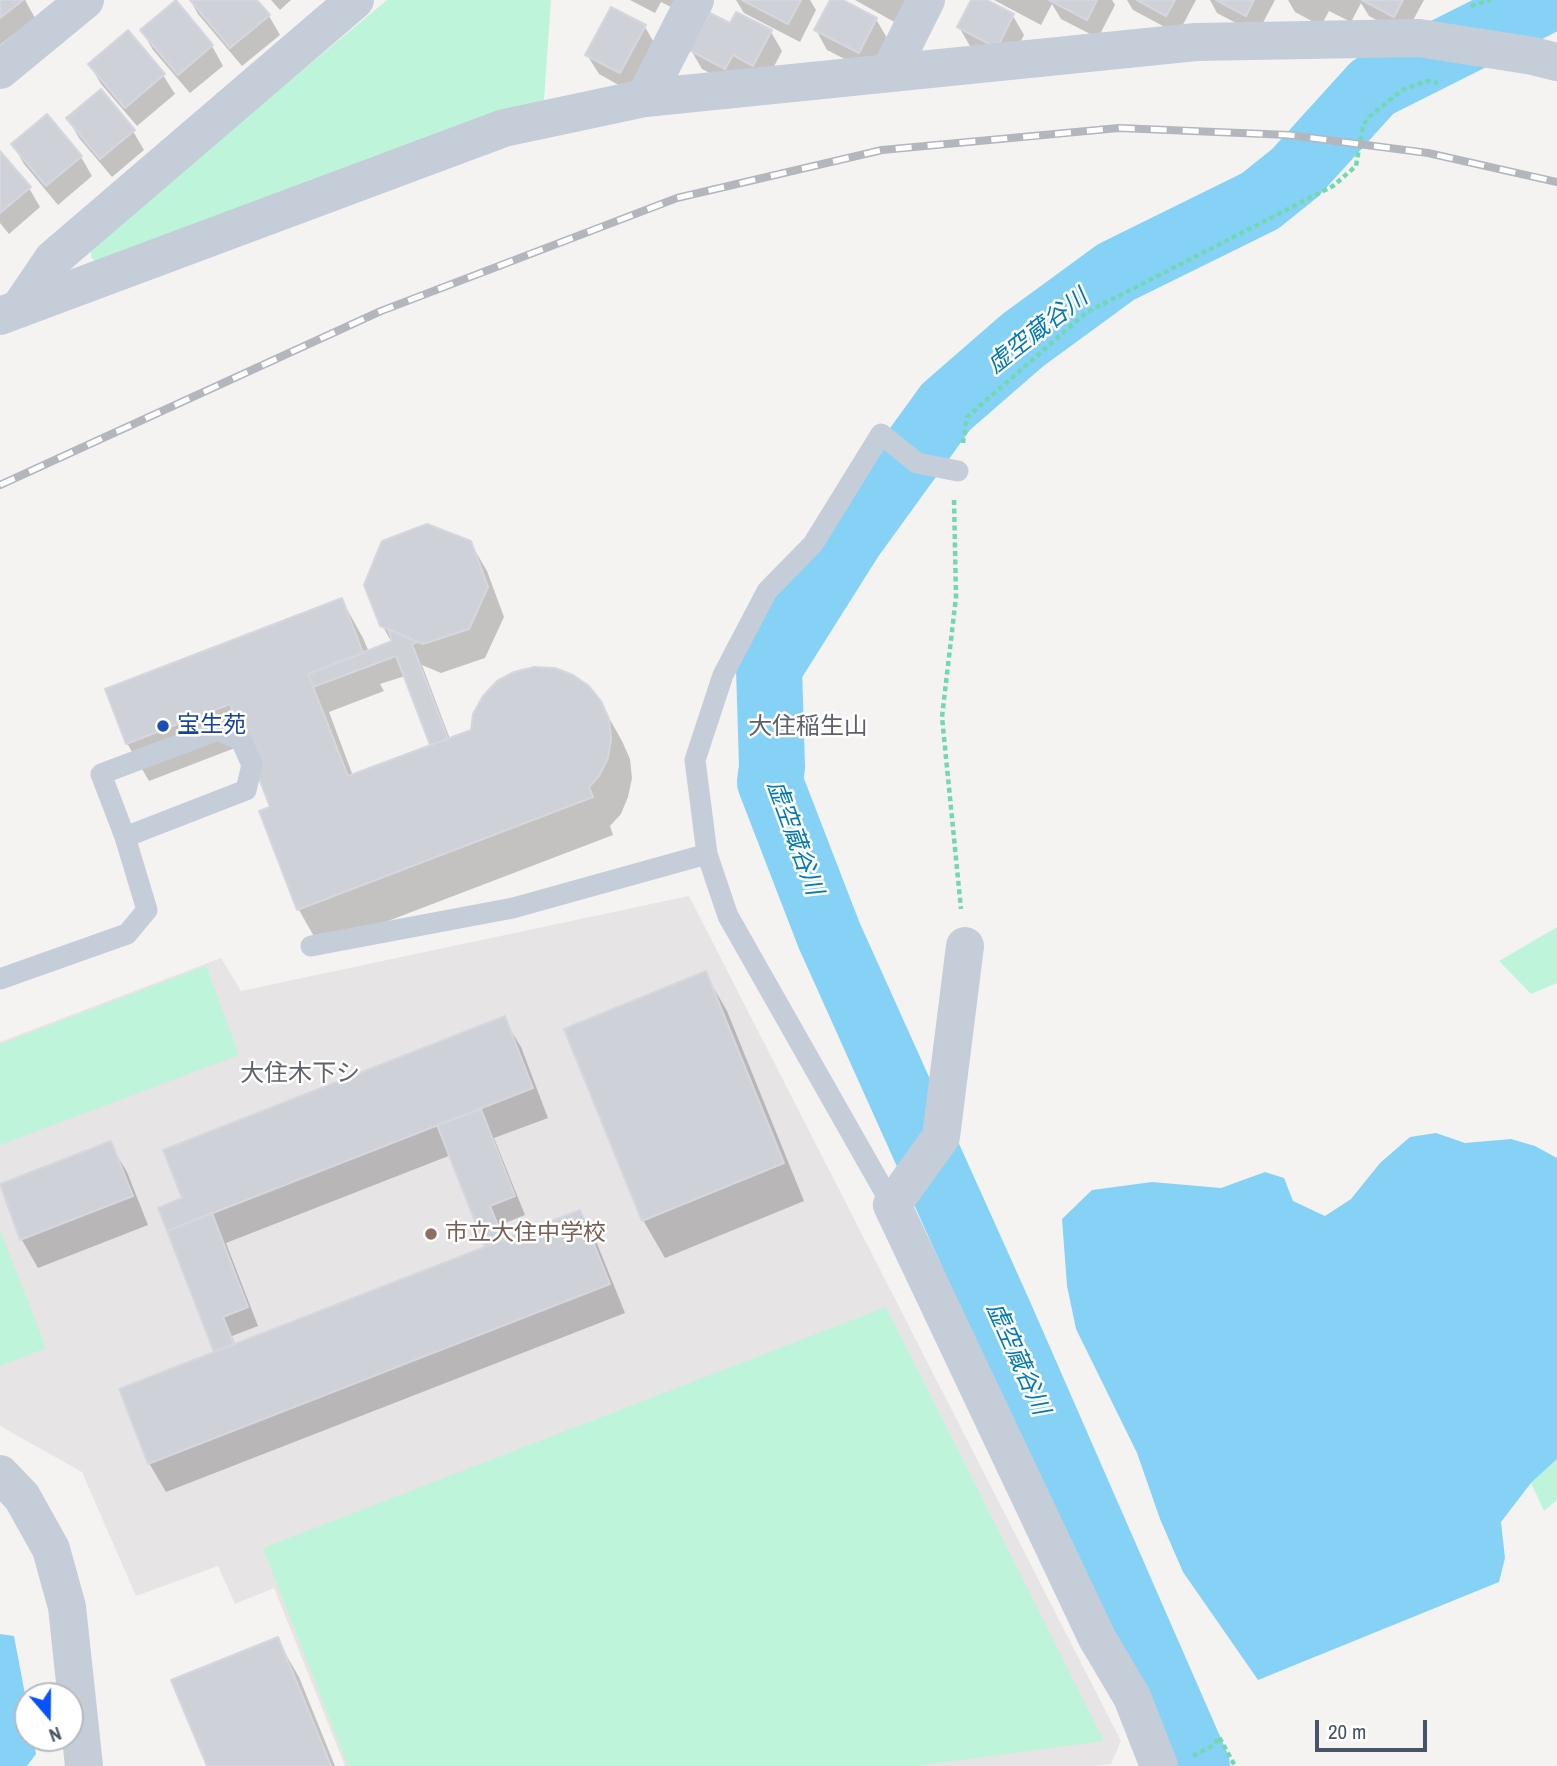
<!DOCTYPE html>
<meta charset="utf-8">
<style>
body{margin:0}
#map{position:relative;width:1557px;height:1766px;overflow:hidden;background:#f5f3f2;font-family:"Archivo Narrow",sans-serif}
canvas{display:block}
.north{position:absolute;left:14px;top:1682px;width:70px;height:70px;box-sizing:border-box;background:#fff;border:2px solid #b6bac1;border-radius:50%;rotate:160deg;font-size:19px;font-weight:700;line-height:28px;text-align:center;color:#485363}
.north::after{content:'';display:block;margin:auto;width:24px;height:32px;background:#0652fc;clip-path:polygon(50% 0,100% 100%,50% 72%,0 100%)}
.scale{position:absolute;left:1315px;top:1720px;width:112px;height:32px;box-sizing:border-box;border:4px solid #485363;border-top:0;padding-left:9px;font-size:21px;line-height:24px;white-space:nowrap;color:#485363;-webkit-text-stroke:5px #fff;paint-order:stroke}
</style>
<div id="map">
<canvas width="1557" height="1766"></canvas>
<div class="north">N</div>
<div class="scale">20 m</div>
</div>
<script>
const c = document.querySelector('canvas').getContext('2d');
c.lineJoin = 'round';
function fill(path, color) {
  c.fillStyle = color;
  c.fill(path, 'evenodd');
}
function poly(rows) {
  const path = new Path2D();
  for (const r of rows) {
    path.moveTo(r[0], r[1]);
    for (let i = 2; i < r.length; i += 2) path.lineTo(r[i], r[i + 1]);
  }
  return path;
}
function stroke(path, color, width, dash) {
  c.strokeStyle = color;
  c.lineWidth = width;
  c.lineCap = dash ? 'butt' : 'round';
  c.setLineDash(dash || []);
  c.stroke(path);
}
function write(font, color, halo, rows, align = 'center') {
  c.font = font + ' "Archivo Narrow","Noto Sans JP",sans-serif';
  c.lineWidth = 5;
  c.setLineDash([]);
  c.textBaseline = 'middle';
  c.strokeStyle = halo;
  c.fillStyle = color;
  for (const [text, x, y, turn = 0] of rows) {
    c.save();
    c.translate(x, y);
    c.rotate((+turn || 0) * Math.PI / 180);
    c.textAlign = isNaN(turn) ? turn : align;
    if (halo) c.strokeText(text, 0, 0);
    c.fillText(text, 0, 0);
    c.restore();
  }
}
fill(poly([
 [689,896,1121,1741,1111,1764,1094,1766,345,1766,274,1588,235,1604,218,1566,136,1596,82,1472,0,1426,0,1042,221,958,241,991]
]), '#e6e4e4');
fill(poly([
 [387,0,551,0,544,100,372,157,98,265,91,257,91,246],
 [1557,927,1557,983,1531,994,1499,961],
 [206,966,239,1055,0,1145,0,1044],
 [0,1230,46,1348,0,1366],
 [886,1307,1104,1741,916,1766,348,1766,263,1548],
 [1557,1459,1557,1500,1544,1511,1531,1483]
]), '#bef5da');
fill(poly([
 [1436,1133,1465,1143,1511,1139,1535,1146,1557,1158,1557,1459,1531,1483,1501,1522,1505,1558,1499,1582,1258,1680,1183,1572,1160,1519,1137,1453,1076,1329,1067,1286,1062,1219,1092,1190,1152,1182,1221,1188,1265,1172,1284,1178,1293,1201,1325,1216,1351,1199,1380,1163,1410,1137],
 [0,1634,14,1636,28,1710,28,1738,33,1738,36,1754,27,1766,0,1766]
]), '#86d2f7');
fill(poly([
 [0,0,25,0,35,18,0,45],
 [190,0,255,0,269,16,280,35,242,66,198,14],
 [271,0,291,0,280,10],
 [630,0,675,0,671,7,661,2,655,13],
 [736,0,810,0,816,10,800,42,744,13],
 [832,0,839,0,876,19,887,38,870,72,827,50,816,30],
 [855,0,911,0,898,24],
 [973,0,983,0,1013,16,1024,35,1008,66,970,46,959,27],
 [994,0,1112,0,1115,5,1098,38,1061,19,1052,4,1041,25],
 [1127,0,1196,0,1178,34,1133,10],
 [1210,0,1275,0,1257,34,1217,13],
 [1288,0,1424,0,1405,35,1369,16,1361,3,1351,22,1329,11,1321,26,1295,12],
 [176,3,212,46,223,66,190,93,153,50,142,31],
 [737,14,771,32,782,51,765,84,737,87,702,69,691,50,731,26],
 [645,27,656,46,631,92,599,74,587,55],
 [90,65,163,75,175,94,137,126,101,84],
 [47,117,81,157,92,176,58,205,24,164,13,145],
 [68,119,133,131,144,150,112,177,79,138],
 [0,154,29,188,40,207,9,234,0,223],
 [470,542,487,571,504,617,485,658,441,673,422,665,450,739,600,702,622,741,630,759,632,778,628,797,621,814,610,826,613,835,320,947,299,910,261,812,272,808,248,743,149,781,127,743,342,600,363,638,369,652,392,643,382,625],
 [405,676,433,746,353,776,329,712,384,691,380,684],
 [705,973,727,1011,804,1201,665,1258,643,1220],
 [504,1019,521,1047,548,1118,494,1138,525,1215,500,1225,506,1241,580,1212,596,1241,625,1313,166,1492,149,1463,217,1353,160,1209,184,1199],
 [451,1155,487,1248,236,1346,232,1336,258,1326,226,1243],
 [110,1144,127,1172,148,1225,38,1268,22,1240,1,1186],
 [277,1639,299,1677,335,1766,208,1766]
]), '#0003');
stroke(poly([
 [1197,1766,999,1313,829,935,770,782,772,767,769,668,851,538,946,407,1023,340,1116,272,1260,201,1295,173,1373,87,1546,0]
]), '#86d2f7', 66);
const building = poly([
 [0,0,23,0,0,18,0,0],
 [176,0,213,45,178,75,140,30,176,0],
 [190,0,257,0,270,15,230,48,190,0],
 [742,0,801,0,788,24,742,0],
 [830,0,843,0,877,18,859,53,814,30,830,0],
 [971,0,987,0,1014,14,997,48,957,27,971,0],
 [1049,0,1097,0,1087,20,1049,0],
 [1137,0,1175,0,1166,16,1137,0],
 [1216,0,1254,0,1246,16,1216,0],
 [1362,0,1403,0,1394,17,1362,0],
 [611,7,646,25,620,73,585,55,611,7],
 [736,12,772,30,753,66,733,55,725,69,689,50,710,13,730,23,736,12],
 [128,30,165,74,125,108,88,64,128,30],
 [101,89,135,130,100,159,66,118,101,89],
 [47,114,82,156,46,186,11,144,47,114],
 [0,151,31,187,0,213,0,151],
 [427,524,471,541,488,587,469,629,423,644,380,626,364,585,382,541,427,524],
 [342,598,363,653,308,674,348,776,471,730,473,714,483,696,497,681,514,672,534,667,555,668,573,675,589,686,601,701,609,719,611,739,608,758,599,776,589,787,593,797,297,910,259,811,270,807,230,704,126,744,105,689,342,598],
 [388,629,418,642,412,644,448,739,430,745,396,656,313,687,308,674,392,641,388,629],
 [706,971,784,1163,642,1221,564,1029,706,971],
 [505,1016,533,1088,167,1231,158,1208,182,1198,163,1150,505,1016],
 [481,1109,515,1196,490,1206,504,1240,485,1247,437,1125,481,1109],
 [111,1141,133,1196,20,1240,0,1184,111,1141],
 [580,1210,610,1284,148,1464,119,1389,580,1210],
 [212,1213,248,1307,223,1317,234,1344,214,1352,167,1231,212,1213],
 [278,1637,331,1766,207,1766,171,1680,278,1637]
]);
fill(building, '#ced1d8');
stroke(building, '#d6d7de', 2);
stroke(poly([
 [1471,6,1491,0],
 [963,443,967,417,1087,312,1333,186,1356,166,1363,125,1369,117,1402,90,1427,81,1438,83],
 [954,500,956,597,942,717,961,909],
 [1193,1756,1214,1745,1219,1737,1235,1766]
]), '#71d8b2', 4.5, [5, 3.5]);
stroke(poly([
 [707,854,695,760,723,675,767,591,813,544,881,434,917,463,958,471],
 [311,946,513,908,707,854,728,916,892,1205],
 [0,979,127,934,147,910,125,837,101,774,218,730,241,740,252,765,246,790,125,837]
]), '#c5cdd8', 21);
stroke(poly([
 [0,70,85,0],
 [890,72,926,0],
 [645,98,695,0],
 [19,309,53,259,355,0],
 [0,316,504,128,645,98,1196,42,1419,38,1533,56,1557,62],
 [965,946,941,1137,892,1205,1097,1638,1132,1697,1159,1766],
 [0,1474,22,1497,51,1549,67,1607,84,1766]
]), '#c5cdd8', 38);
const rail = poly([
 [0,485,381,311,677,198,882,150,1119,128,1289,135,1428,153,1557,182]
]);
stroke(rail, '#b4b6bd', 8);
stroke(rail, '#fff', 5, [16]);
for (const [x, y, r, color] of [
 [163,726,7,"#1a4fb4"],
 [431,1234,7,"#8d6e63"]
]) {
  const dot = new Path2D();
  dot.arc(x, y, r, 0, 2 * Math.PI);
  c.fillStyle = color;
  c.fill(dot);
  stroke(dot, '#fff', 2.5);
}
write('23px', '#164399', '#fff', [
 ["宝生苑",177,726]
], 'left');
write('23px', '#785e54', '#fff', [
 ["市立大住中学校",445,1234]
], 'left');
write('italic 24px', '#0179b4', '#fff', [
 ["虚空蔵谷川",1038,332,-38],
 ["虚空蔵谷川",794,838,70],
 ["虚空蔵谷川",1017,1359,66]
]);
write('24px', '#5e6169', '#fff', [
 ["大住稲生山",808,728],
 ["大住木下シ",300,1075]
]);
</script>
